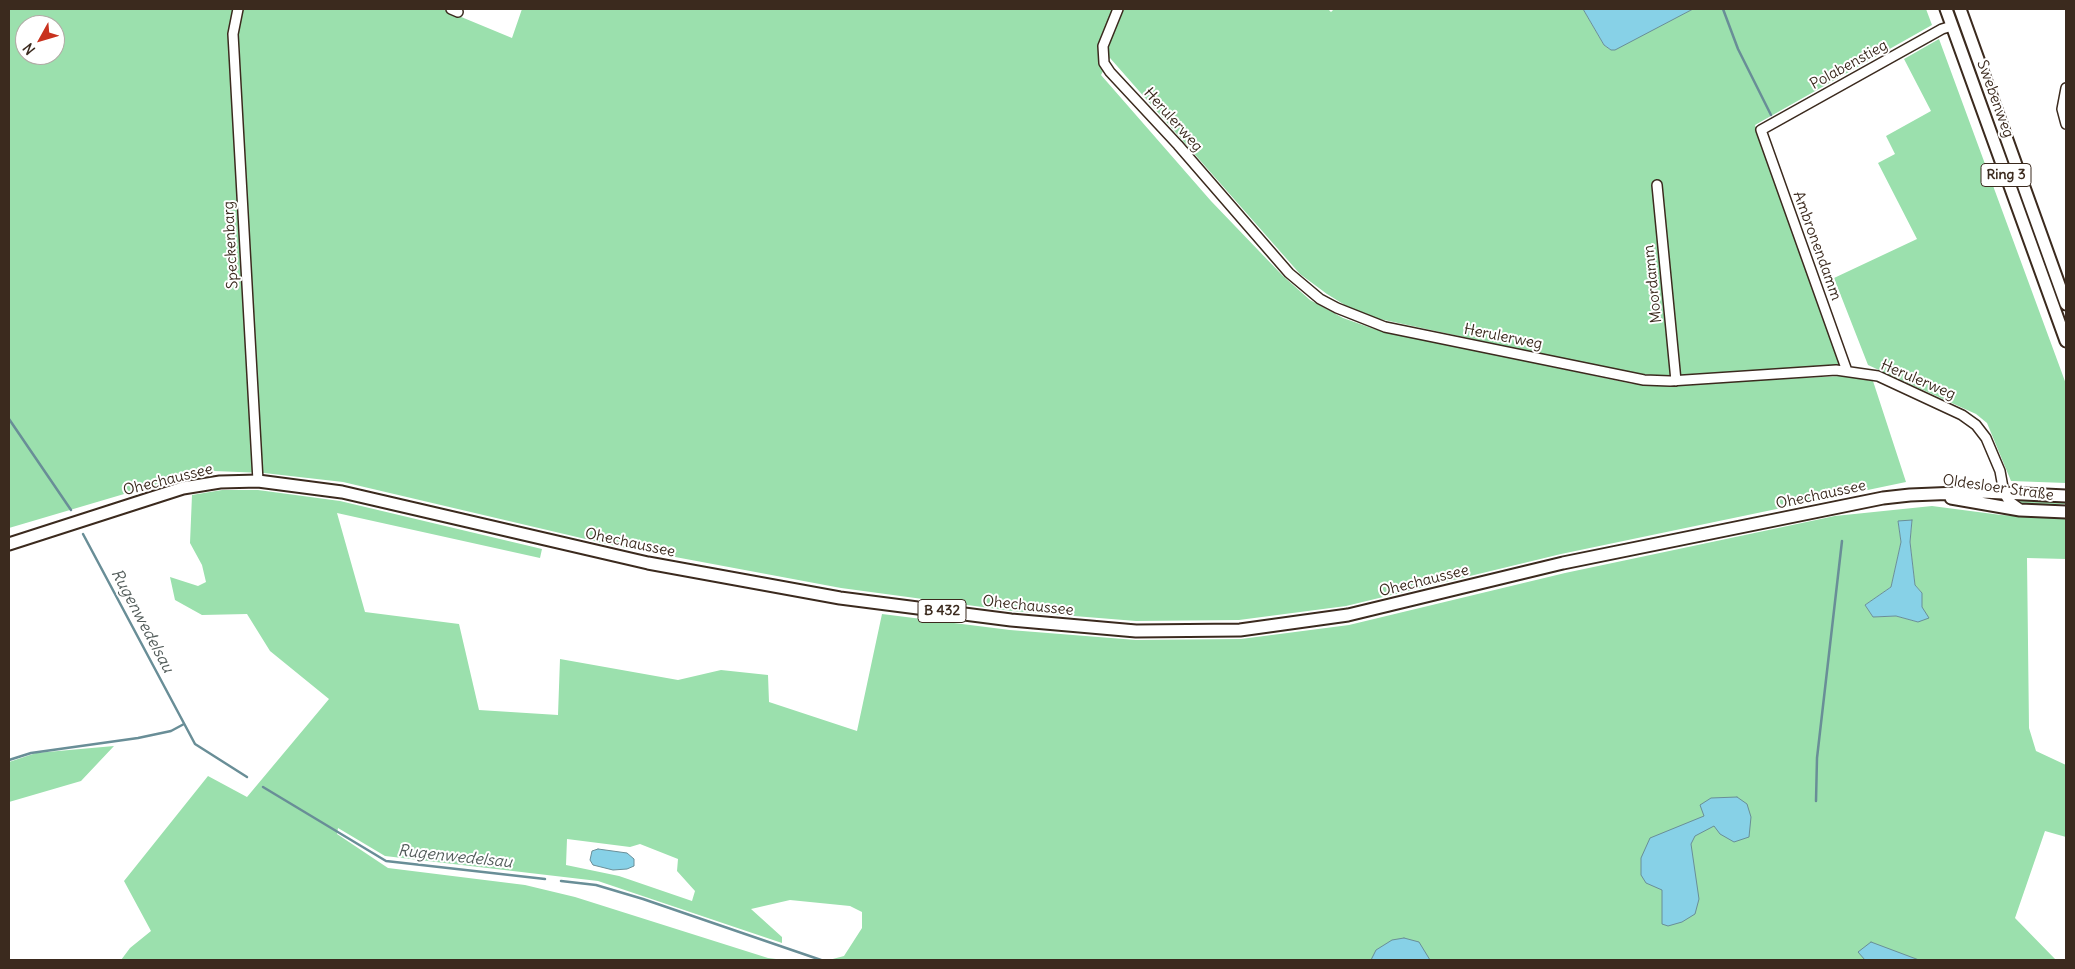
<!DOCTYPE html>
<meta charset="utf-8">
<style>
body{margin:0}
#map{position:relative;width:2075px;height:969px;overflow:hidden;background:#fff;font-family:Delius,sans-serif}
canvas{display:block}
.frame{position:absolute;inset:0;border:10px solid #3b2a1e;pointer-events:none}
.north{position:absolute;left:15px;top:15px;width:50px;height:50px;box-sizing:border-box;background:#fff;border:1px solid #b1aaa5;border-radius:50%;rotate:231deg;font-size:14px;font-weight:700;line-height:20px;text-align:center;color:#3b2a1e}
.north::after{content:'';display:block;margin:auto;width:18px;height:22px;background:#c8321e;clip-path:polygon(50% 0,100% 100%,50% 72%,0 100%)}
</style>
<div id="map">
<canvas width="2075" height="969"></canvas>
<div class="frame"></div>
<div class="north">N</div>
</div>
<script>
const c = document.querySelector('canvas').getContext('2d');
c.lineJoin = 'round';
function fill(path, color) {
  c.fillStyle = color;
  c.fill(path, 'evenodd');
}
function poly(rows) {
  const path = new Path2D();
  for (const r of rows) {
    path.moveTo(r[0], r[1]);
    for (let i = 2; i < r.length; i += 2) path.lineTo(r[i], r[i + 1]);
  }
  return path;
}
function stroke(path, color, width, dash) {
  c.strokeStyle = color;
  c.lineWidth = width;
  c.lineCap = dash ? 'butt' : 'round';
  c.setLineDash(dash || []);
  c.stroke(path);
}
function write(font, color, halo, rows, align = 'center') {
  c.font = font + ' Delius,sans-serif';
  c.lineWidth = 4;
  c.setLineDash([]);
  c.textBaseline = 'middle';
  c.strokeStyle = halo;
  c.fillStyle = color;
  for (const [text, x, y, turn = 0] of rows) {
    c.save();
    c.translate(x, y);
    c.rotate((+turn || 0) * Math.PI / 180);
    c.textAlign = isNaN(turn) ? turn : align;
    if (halo) c.strokeText(text, 0, 0);
    c.fillText(text, 0, 0);
    c.restore();
  }
}
fill(poly([
 [9,9,442,9,512,38,522,9,1328,9,1331,12,1334,9,1583,9,1604,45,1611,50,1693,9,1926,9,1932,25,1755,125,1841,366,1671,377,1631,373,1361,315,1327,294,1300,274,1110,58,1101,75,1211,201,1283,276,1310,300,1343,318,1374,329,1633,384,1671,384,1843,376,1873,381,1906,482,1561,554,1346,606,1239,620,1136,621,1012,611,841,588,611,545,343,482,264,473,214,471,158,484,9,528],
 [25,25,55,25,55,55,25,55],
 [1939,39,2066,384,2066,483,2011,481,1987,423,1976,414,1868,365,1834,278,1917,239,1878,163,1895,154,1886,136,1931,111,1904,59],
 [222,490,258,490,340,501,542,549,540,558,337,513,365,612,459,624,479,710,558,715,560,659,678,680,721,670,768,675,769,702,857,731,882,614,1010,630,1136,640,1241,639,1349,625,1565,573,1835,516,1932,506,2001,515,2066,519,2066,559,2027,558,2029,728,2036,751,2066,765,2066,837,2045,831,2015,918,2056,960,829,960,844,956,862,928,862,912,850,906,790,900,751,909,782,937,782,943,598,881,385,856,338,828,337,834,388,868,525,885,575,897,768,958,784,960,121,960,130,948,151,931,124,881,208,776,247,797,329,699,270,651,247,614,202,615,175,600,170,577,198,586,206,582,202,565,190,543,192,495],
 [1898,521,1912,521,1910,542,1915,585,1922,593,1918,622,1896,616,1873,617,1865,605,1891,587,1901,542],
 [567,839,630,847,640,844,678,859,677,871,695,891,692,901,619,876,566,865],
 [2014,499,2066,501,2066,504,2022,505],
 [114,746,81,781,9,802,9,762,36,753]
]), '#9be0ad');
const water = poly([
 [1583,9,1693,9,1615,50,1611,50,1604,45,1583,9],
 [1912,520,1910,542,1915,585,1922,593,1922,607,1929,618,1918,622,1896,616,1873,617,1865,605,1891,587,1901,542,1898,521,1912,520],
 [1737,797,1747,804,1751,817,1749,837,1734,842,1720,834,1714,826,1695,836,1691,844,1699,899,1695,914,1682,922,1668,926,1662,924,1662,890,1646,883,1641,875,1641,858,1650,838,1704,816,1700,805,1711,798,1737,797],
 [598,849,627,853,634,859,634,866,627,869,613,870,593,865,590,860,592,851,598,849],
 [1404,938,1419,942,1430,960,1371,960,1376,950,1392,940,1404,938],
 [1871,942,1919,960,1865,960,1858,952,1871,942]
]);
fill(water, '#87d1e7');
stroke(water, '#698e97', 1);
stroke(poly([
 [1723,9,1738,49,1771,115],
 [9,419,71,510],
 [83,534,195,744,247,777],
 [9,760,31,753,138,738,171,731,184,724],
 [263,787,386,861,545,879],
 [1816,801,1817,758,1842,541],
 [561,881,596,885,643,899,821,960]
]), '#698e97', 2.5);
const minor = poly([
 [238,9,233,34,258,481],
 [451,9,458,12],
 [1118,9,1103,46,1104,63,1110,72,1178,145,1289,273,1320,299,1337,308,1385,327,1644,380,1670,381,1836,370,1878,376,1962,415,1976,425,1986,438,2000,471,2004,493,2009,501,2020,509],
 [2066,88,2062,109,2066,124],
 [1657,185,1676,381],
 [1847,371,1761,130,1942,29,1952,26]
]);
const major = poly([
 [1946,9,2066,341],
 [1960,9,2066,304],
 [1951,498,2020,510,2066,512],
 [9,544,183,488,220,482,258,481,342,492,648,563,840,598,1011,620,1136,631,1240,630,1348,615,1563,563,1883,498,1910,495,1982,492,2066,496]
]);
stroke(minor, '#3b2a1e', 12);
stroke(major, '#3b2a1e', 15);
stroke(minor, '#fff', 9);
stroke(major, '#fff', 11);
for (const [x, y, w] of [
 [2006,175,50],
 [942,611,48]
]) {
  const box = new Path2D();
  box.roundRect(x - w / 2, y - 11.5, w, 23, 4);
  c.fillStyle = '#fff';
  c.fill(box);
  stroke(box, '#3b2a1e', 1);
}
write('bold 14px', '#3b2a1e', null, [
 ["Ring 3",2006,175],
 ["B 432",942,611]
]);
write('15px', '#3b2a1e', '#fff', [
 ["Polabenstieg",1849,65,-29],
 ["Swebenweg",1995,99,70],
 ["Herulerweg",1173,120,48],
 ["Speckenbarg",231,245,-93],
 ["Ambronendamm",1817,246,70],
 ["Moordamm",1653,284,-96],
 ["Herulerweg",1503,337,11],
 ["Herulerweg",1918,380,23],
 ["Ohechaussee",168,480,-14],
 ["Oldesloer Straße",1998,488,8],
 ["Ohechaussee",1821,495,-12],
 ["Ohechaussee",630,543,12],
 ["Ohechaussee",1424,581,-14],
 ["Ohechaussee",1028,606,6]
]);
write('italic 16px', '#525c5a', '#fff', [
 ["Rugenwedelsau",142,621,62],
 ["Rugenwedelsau",455,857,6]
]);
</script>
